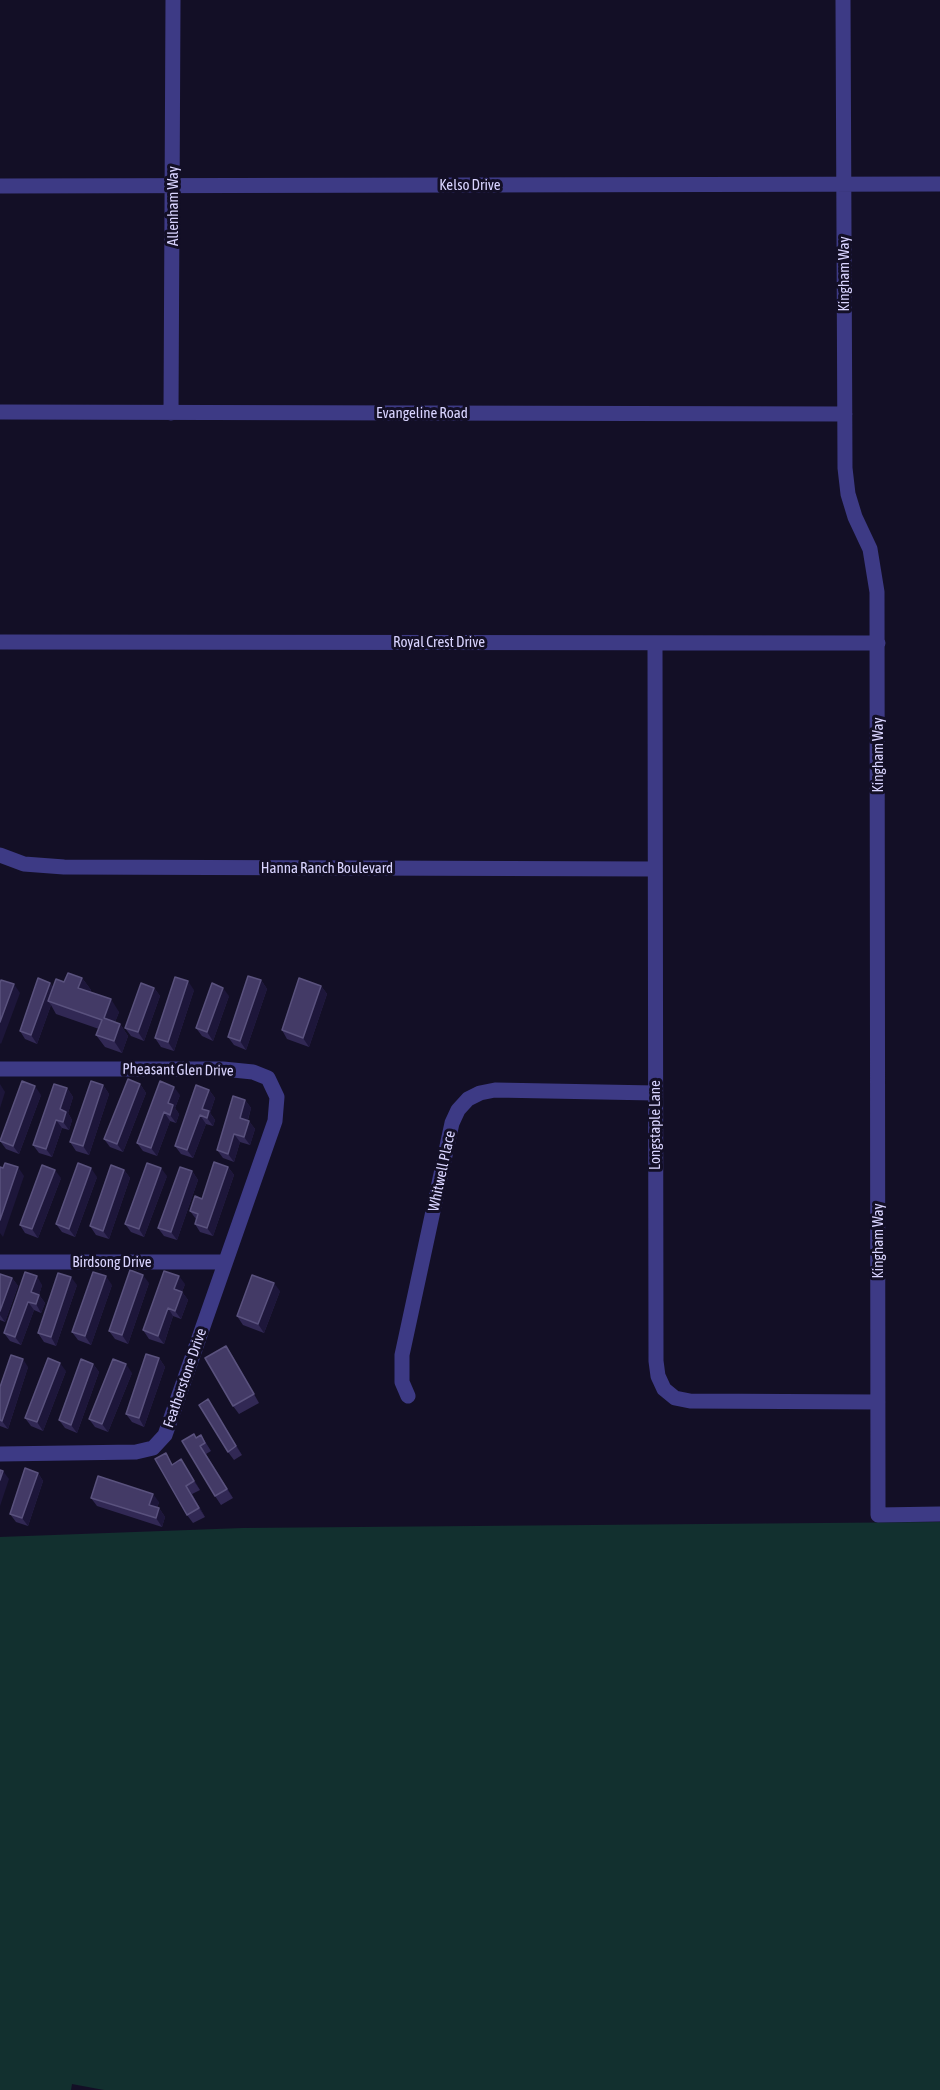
<!DOCTYPE html>
<style>
body{margin:0}
canvas{display:block;background:#130f26}
</style>
<canvas width="940" height="2090"></canvas>
<script>
const c = document.querySelector('canvas').getContext('2d');
c.lineJoin = 'round';
function fill(path, color) {
  c.fillStyle = color;
  c.fill(path, 'evenodd');
}
function poly(rows) {
  const path = new Path2D();
  for (const r of rows) {
    path.moveTo(r[0], r[1]);
    for (let i = 2; i < r.length; i += 2) path.lineTo(r[i], r[i + 1]);
  }
  return path;
}
function stroke(path, color, width, dash) {
  c.strokeStyle = color;
  c.lineWidth = width;
  c.lineCap = dash ? 'butt' : 'round';
  c.setLineDash(dash || []);
  c.stroke(path);
}
function write(font, color, halo, rows, align = 'center') {
  c.font = font + ' "Asap Condensed",sans-serif';
  c.lineWidth = 6;
  c.setLineDash([]);
  c.textBaseline = 'middle';
  c.strokeStyle = halo;
  c.fillStyle = color;
  for (const [text, x, y, turn = 0] of rows) {
    c.save();
    c.translate(x, y);
    c.rotate((+turn || 0) * Math.PI / 180);
    c.textAlign = isNaN(turn) ? turn : align;
    if (halo) c.strokeText(text, 0, 0);
    c.fillText(text, 0, 0);
    c.restore();
  }
}
fill(poly([
 [940,1522,940,2090,104,2090,72,2084,71,2090,0,2090,0,1537,243,1528]
]), '#12302f');
stroke(poly([
 [843,0,845,468,848,494,855,517,870,549,877,592,878,1515,940,1514],
 [0,186,940,184],
 [0,412,845,414],
 [171,413,173,0],
 [0,642,878,643],
 [655,643,656,1361,658,1376,664,1389,675,1398,690,1401,878,1402],
 [0,855,24,864,64,867,655,869],
 [0,1069,223,1069,253,1072,268,1078,277,1097,275,1121,165,1435,153,1448,136,1452,0,1454],
 [0,1262,225,1262],
 [408,1396,402,1382,402,1355,452,1123,458,1110,468,1099,480,1093,495,1090,655,1093]
]), '#3d3a85', 15);
fill(poly([
 [82,978,91,990,90,992,119,1012,115,1022,120,1024,128,1036,122,1053,105,1047,96,1035,99,1029,56,1014,51,1005,37,1044,25,1039,20,1031,50,983,53,987,64,982],
 [261,980,267,989,246,1050,234,1045,228,1037],
 [321,986,327,994,309,1047,287,1039,282,1030],
 [154,988,160,996,144,1041,131,1036,125,1028],
 [194,990,174,1051,161,1047,155,1038],
 [229,996,213,1041,202,1036,196,1028],
 [140,1084,146,1093,123,1152,110,1147,104,1139],
 [103,1085,109,1094,89,1155,76,1151,70,1142],
 [67,1088,73,1097,68,1113,72,1120,69,1130,62,1128,52,1157,39,1153,33,1145],
 [209,1090,215,1098,210,1113,215,1120,213,1126,206,1124,193,1158,181,1154,175,1146],
 [41,1095,19,1154,6,1149,0,1141],
 [180,1095,175,1108,179,1114,176,1123,170,1121,157,1156,143,1151,137,1143],
 [245,1100,251,1108,248,1120,255,1129,250,1145,240,1142,234,1162,223,1158,217,1150],
 [228,1167,234,1175,213,1236,200,1232,195,1224,196,1219,190,1211,202,1199],
 [124,1170,130,1178,109,1239,96,1235,90,1226],
 [192,1171,198,1180,177,1240,164,1236,158,1228],
 [167,1176,144,1237,131,1232,125,1224],
 [97,1177,75,1237,62,1232,56,1224],
 [61,1178,38,1238,25,1233,20,1225],
 [25,1272,42,1285,39,1295,45,1303,41,1313,34,1310,21,1345,10,1341,4,1333],
 [0,1274,12,1278,18,1286,5,1322,0,1320],
 [149,1283,128,1344,115,1339,109,1331],
 [185,1284,182,1292,188,1300,181,1319,173,1316,164,1344,149,1339,143,1330],
 [77,1285,56,1346,44,1342,38,1333],
 [112,1285,91,1345,78,1340,72,1332],
 [280,1291,264,1333,243,1325,237,1316],
 [232,1355,259,1403,239,1414,233,1406],
 [159,1358,165,1367,144,1427,132,1422,126,1414],
 [93,1364,99,1372,77,1433,65,1428,59,1420],
 [28,1367,8,1429,0,1426,0,1387],
 [66,1371,43,1431,31,1426,25,1418],
 [132,1373,108,1432,95,1427,89,1419],
 [208,1399,242,1455,234,1460,228,1452],
 [201,1435,211,1451,206,1454,233,1498,221,1505,215,1496,196,1438],
 [181,1459,200,1490,192,1494,205,1517,193,1523,187,1515,173,1464],
 [38,1473,43,1481,28,1526,16,1522,10,1514],
 [91,1498,159,1502,157,1508,159,1508,165,1517,162,1527,97,1506]
]), '#312854');
fill(poly([
 [82,978,91,990,87,1000,78,988],
 [261,980,267,989,246,1050,240,1041],
 [188,981,194,990,174,1051,168,1042],
 [50,983,56,991,48,1001,51,1005,37,1044,31,1035],
 [14,984,20,993,1,1044,0,1043,0,1022],
 [321,986,327,994,309,1047,303,1038],
 [154,988,160,996,144,1041,138,1032],
 [223,988,229,996,213,1041,207,1032],
 [111,999,119,1012,112,1030,104,1018],
 [120,1024,128,1036,122,1053,114,1041],
 [0,1084,5,1092,0,1108],
 [140,1084,146,1093,123,1152,117,1144],
 [103,1085,109,1094,89,1155,83,1146],
 [35,1086,41,1095,19,1154,13,1146],
 [174,1087,180,1095,175,1108,179,1114,176,1123,170,1115,168,1103],
 [67,1088,73,1097,68,1113,72,1120,69,1130,63,1122,60,1109],
 [209,1090,215,1098,210,1113,215,1120,213,1126,207,1118,202,1109],
 [245,1100,251,1108,246,1126,240,1118],
 [164,1112,170,1121,157,1156,151,1148],
 [200,1115,206,1124,193,1158,187,1150],
 [56,1120,62,1128,52,1157,46,1149],
 [249,1121,255,1129,250,1145,244,1137],
 [234,1134,240,1142,234,1162,228,1154],
 [18,1167,24,1176,3,1237,0,1233,0,1220],
 [228,1167,234,1175,213,1236,207,1228],
 [91,1168,97,1177,75,1237,69,1229],
 [161,1168,167,1176,144,1237,139,1229],
 [55,1170,61,1178,38,1238,32,1229],
 [124,1170,130,1178,109,1239,103,1231],
 [192,1171,198,1180,177,1240,171,1232],
 [143,1275,149,1283,128,1344,122,1335],
 [37,1276,42,1285,39,1295,45,1303,41,1313,36,1304,31,1292],
 [106,1276,112,1285,91,1345,85,1336],
 [179,1276,185,1284,182,1292,188,1300,181,1319,175,1311,174,1289],
 [71,1277,77,1285,56,1346,51,1337],
 [12,1278,18,1286,5,1322,0,1315,0,1311],
 [274,1283,280,1291,264,1333,258,1324],
 [28,1302,34,1310,21,1345,15,1337],
 [168,1308,173,1316,164,1344,158,1336],
 [159,1358,165,1367,144,1427,139,1418],
 [23,1359,28,1367,8,1429,2,1421],
 [60,1363,66,1371,43,1431,37,1422],
 [93,1364,99,1372,77,1433,71,1425],
 [126,1364,132,1373,108,1432,102,1424],
 [208,1399,214,1408,242,1455,236,1446],
 [200,1446,206,1454,233,1498,227,1489],
 [181,1459,187,1468,200,1490,194,1481],
 [3,1471,9,1479,0,1506,0,1480],
 [38,1473,43,1481,28,1526,22,1518],
 [186,1486,192,1494,205,1517,199,1508],
 [153,1494,159,1502,155,1514,149,1505],
 [159,1508,165,1517,162,1527,156,1518]
]), '#1d163a');
const building = poly([
 [68,973,82,978,78,988,111,999,104,1018,120,1024,114,1041,96,1035,102,1020,48,1001,56,979,64,982,68,973],
 [248,976,261,980,240,1041,228,1037,248,976],
 [175,977,188,981,168,1042,155,1038,175,977],
 [38,978,50,983,31,1035,20,1031,38,978],
 [299,978,321,986,303,1038,282,1030,299,978],
 [1,980,14,984,0,1022,0,983,1,980],
 [141,983,154,988,138,1032,125,1028,141,983],
 [212,983,223,988,207,1032,196,1028,212,983],
 [128,1079,140,1084,117,1144,104,1139,128,1079],
 [22,1081,35,1086,13,1146,0,1141,22,1081],
 [91,1081,103,1085,83,1146,70,1142,91,1081],
 [160,1081,174,1087,168,1103,173,1105,170,1115,164,1112,151,1148,137,1143,160,1081],
 [54,1084,67,1088,60,1109,66,1112,63,1122,56,1120,46,1149,33,1145,54,1084],
 [196,1085,209,1090,202,1109,209,1111,207,1118,200,1115,187,1150,175,1146,196,1085],
 [233,1096,245,1100,240,1118,249,1121,244,1137,234,1134,228,1154,217,1150,233,1096],
 [214,1162,228,1167,207,1228,195,1224,198,1214,190,1211,195,1196,202,1199,214,1162],
 [5,1163,18,1167,0,1220,0,1167,3,1168,5,1163],
 [78,1163,91,1168,69,1229,56,1224,78,1163],
 [147,1163,161,1168,139,1229,125,1224,147,1163],
 [42,1165,55,1170,32,1229,20,1225,42,1165],
 [111,1165,124,1170,103,1231,90,1226,111,1165],
 [180,1167,192,1171,171,1232,158,1228,180,1167],
 [130,1270,143,1275,122,1335,109,1331,130,1270],
 [164,1271,179,1276,174,1289,182,1292,175,1311,168,1308,158,1336,143,1330,164,1271],
 [25,1272,37,1276,31,1292,39,1295,36,1304,28,1302,15,1337,4,1333,25,1272],
 [93,1272,106,1276,85,1336,72,1332,93,1272],
 [58,1273,71,1277,51,1337,38,1333,58,1273],
 [0,1274,12,1278,0,1311,0,1274],
 [252,1275,274,1283,258,1324,237,1316,252,1275],
 [226,1346,254,1394,233,1406,205,1358,226,1346],
 [146,1354,159,1358,139,1418,126,1414,146,1354],
 [11,1355,23,1359,2,1421,0,1420,0,1387,11,1355],
 [48,1358,60,1363,37,1422,25,1418,48,1358],
 [81,1359,93,1364,71,1425,59,1420,81,1359],
 [113,1359,126,1364,102,1424,89,1419,113,1359],
 [208,1399,236,1446,228,1452,199,1405,208,1399],
 [194,1434,196,1438,201,1435,205,1443,200,1446,227,1489,215,1496,182,1441,194,1434],
 [166,1453,172,1465,181,1459,194,1481,186,1486,199,1508,187,1515,155,1459,166,1453],
 [25,1468,38,1473,22,1518,10,1514,25,1468],
 [0,1470,3,1471,0,1480,0,1470],
 [98,1476,153,1494,149,1505,159,1508,156,1518,91,1498,98,1476]
]);
fill(building, '#433a66');
stroke(building, '#5a527e', 1.5);
write('15px', '#d9d4ff', '#130f26', [
 ["Kelso Drive",470,185],
 ["Allenham Way",173,206,-90],
 ["Kingham Way",844,274,-90],
 ["Evangeline Road",422,413],
 ["Royal Crest Drive",439,642],
 ["Kingham Way",878,755,-90],
 ["Hanna Ranch Boulevard",327,868],
 ["Pheasant Glen Drive",178,1070,1],
 ["Longstaple Lane",655,1125,-90],
 ["Whitwell Place",442,1171,-78],
 ["Kingham Way",878,1241,-90],
 ["Birdsong Drive",112,1262],
 ["Featherstone Drive",185,1378,-71]
]);
</script>
